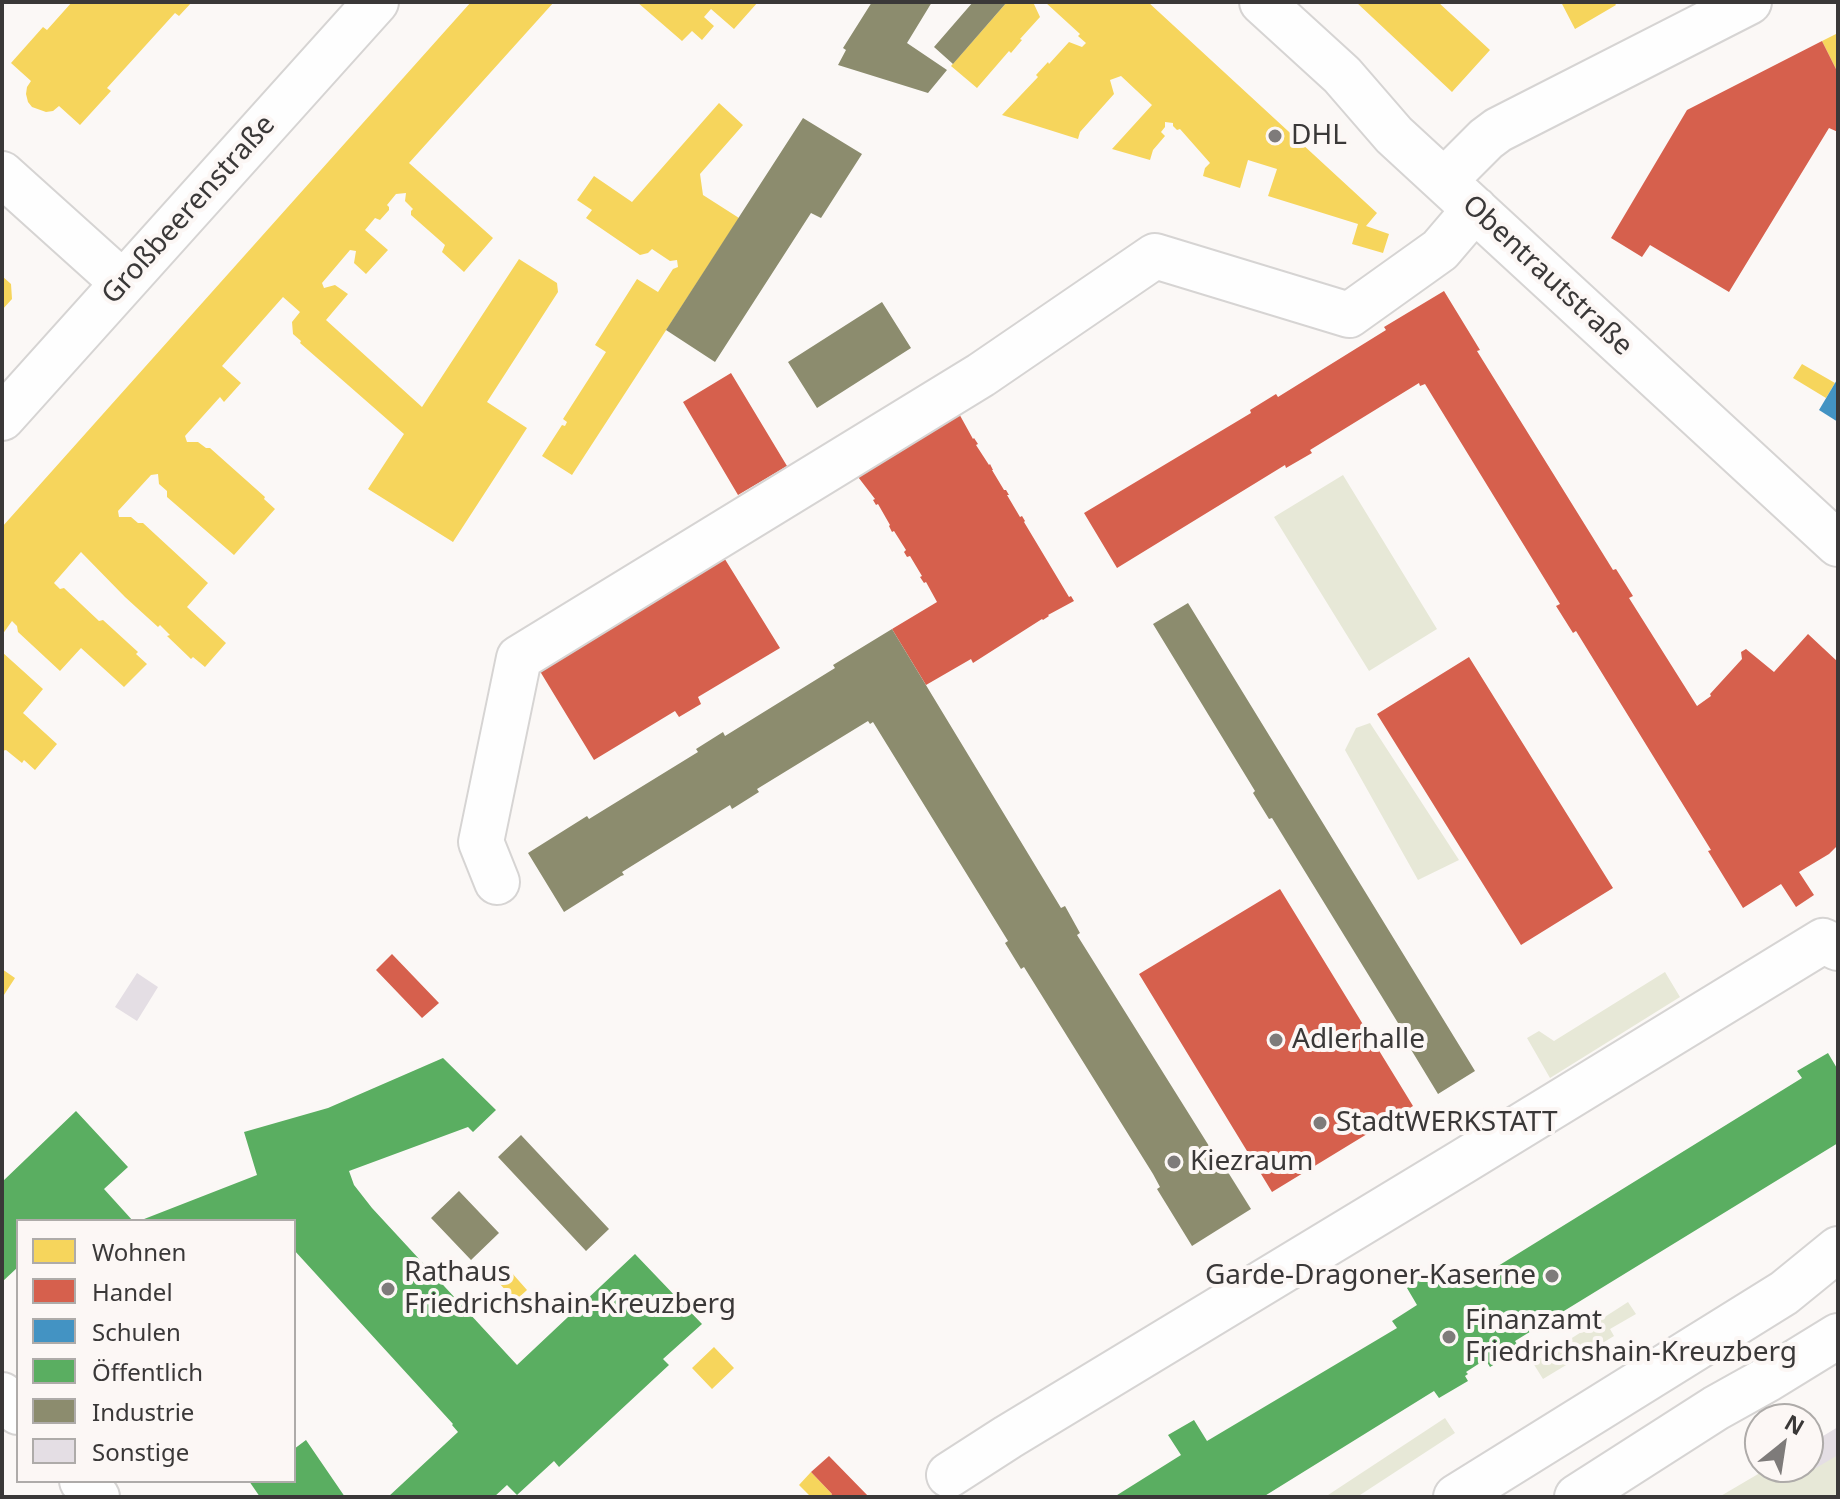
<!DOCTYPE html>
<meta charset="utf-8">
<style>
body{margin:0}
#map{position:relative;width:1840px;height:1499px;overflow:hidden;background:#fbf8f6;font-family:"Noto Sans",sans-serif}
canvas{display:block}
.frame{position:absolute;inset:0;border:4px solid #3a3838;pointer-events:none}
.legend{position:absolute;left:16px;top:1219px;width:280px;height:264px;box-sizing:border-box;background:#fcf7f5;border:2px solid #aeaba9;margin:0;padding:10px 14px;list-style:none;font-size:24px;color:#3a3838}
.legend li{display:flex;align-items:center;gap:16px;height:40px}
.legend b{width:40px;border:2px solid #aeaba9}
.north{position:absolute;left:1744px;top:1403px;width:80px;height:80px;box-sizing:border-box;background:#fcf7f5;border:2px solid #aeaba9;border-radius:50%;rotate:30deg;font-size:22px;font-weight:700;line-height:32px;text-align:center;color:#3a3838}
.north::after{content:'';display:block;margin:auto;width:28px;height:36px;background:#7e7b7a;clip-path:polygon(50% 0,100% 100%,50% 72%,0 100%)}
</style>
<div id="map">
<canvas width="1840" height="1499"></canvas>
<div class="frame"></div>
<ul class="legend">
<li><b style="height:22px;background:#f6d55c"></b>Wohnen</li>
<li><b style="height:22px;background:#d6604d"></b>Handel</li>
<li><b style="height:22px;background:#4393c3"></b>Schulen</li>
<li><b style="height:22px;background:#5aae61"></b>Öffentlich</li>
<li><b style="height:22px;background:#8c8c6e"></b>Industrie</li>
<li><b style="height:22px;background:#e4dee4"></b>Sonstige</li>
</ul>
<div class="north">N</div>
</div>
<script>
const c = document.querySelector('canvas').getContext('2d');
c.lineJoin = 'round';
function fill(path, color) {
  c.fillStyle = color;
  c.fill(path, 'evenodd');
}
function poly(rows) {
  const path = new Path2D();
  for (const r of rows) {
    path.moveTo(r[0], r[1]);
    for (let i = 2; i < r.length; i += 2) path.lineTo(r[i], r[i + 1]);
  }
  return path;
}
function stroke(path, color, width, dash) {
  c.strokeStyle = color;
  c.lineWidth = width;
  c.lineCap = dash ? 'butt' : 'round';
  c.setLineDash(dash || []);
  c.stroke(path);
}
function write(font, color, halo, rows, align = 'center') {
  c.font = font + ' "Noto Sans",sans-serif';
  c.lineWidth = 8;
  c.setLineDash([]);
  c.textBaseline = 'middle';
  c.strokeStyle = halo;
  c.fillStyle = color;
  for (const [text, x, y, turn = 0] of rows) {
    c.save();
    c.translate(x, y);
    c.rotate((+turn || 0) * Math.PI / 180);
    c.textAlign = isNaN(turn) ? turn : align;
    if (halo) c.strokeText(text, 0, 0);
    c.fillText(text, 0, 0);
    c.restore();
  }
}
fill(poly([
 [1343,475,1437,629,1369,671,1274,517],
 [1370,723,1459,860,1418,880,1345,750,1356,728],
 [1665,972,1680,997,1550,1078,1527,1038,1539,1031,1554,1041],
 [1628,1302,1636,1314,1610,1329,1614,1336,1543,1379,1533,1363],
 [1445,1418,1455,1433,1357,1497,1325,1497],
 [1838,1427,1838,1497,1719,1497,1770,1467,1808,1467]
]), '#e7e8d7');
fill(poly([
 [72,2,192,2,179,16,175,13,107,88,111,91,80,125,59,106,53,111,46,112,32,107,28,102,26,94,27,87,31,81,11,63,43,27,47,30],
 [471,2,554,2,409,163,493,238,464,272,442,252,445,245,411,215,411,211,413,209,405,201,406,193,396,194,387,205,389,207,389,210,380,220,375,218,365,230,388,250,366,274,354,263,356,251,350,250,322,283,324,288,335,285,348,294,326,320,422,407,519,259,557,283,558,292,487,402,527,428,453,542,368,489,404,434,300,343,301,341,293,334,292,322,300,312,283,297,222,366,241,383,224,402,220,397,185,436,187,442,198,442,206,448,210,448,265,497,264,499,275,509,234,555,167,497,167,491,159,484,158,474,151,475,118,511,119,517,131,517,138,523,143,523,208,583,187,607,226,643,205,667,193,657,191,659,167,636,170,635,160,625,158,627,125,597,81,552,54,583,60,589,64,588,99,621,103,620,138,652,136,654,147,664,124,687,81,648,60,671,18,632,17,626,12,621,2,635,2,527],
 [637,2,758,2,734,29,711,9,704,17,714,26,702,40,692,31,682,41],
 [1007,2,1033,2,1040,17,1020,39,1022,40,1011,53,1009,51,977,88,951,66],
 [1045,2,1148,2,1377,213,1366,226,1389,234,1383,253,1352,244,1358,224,1268,196,1277,169,1248,160,1240,188,1203,176,1205,168,1210,163,1180,129,1177,130,1173,126,1173,123,1165,122,1165,127,1161,132,1165,136,1153,150,1150,160,1112,149,1152,105,1121,76,1110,80,1114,94,1080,132,1078,139,1002,115,1038,77,1036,75,1048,62,1049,64,1069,42,1082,47,1086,43,1078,36,1080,34],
 [1356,2,1438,2,1490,50,1452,92],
 [1561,2,1614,2,1616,5,1575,29],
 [1838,33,1838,73,1822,41],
 [719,103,743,125,700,174,703,195,739,218,572,475,542,456,562,425,565,426,567,422,563,419,606,352,595,345,637,279,658,292,673,269,678,267,677,260,670,261,652,249,648,253,640,255,586,218,592,210,577,200,594,176,632,202],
 [2,276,11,284,12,299,2,310],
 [1802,364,1835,383,1826,398,1793,378],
 [2,652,43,689,23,713,57,744,35,770,24,760,22,763,6,750,2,751],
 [2,969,15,978,2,998],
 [504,1264,527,1290,515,1301,492,1275],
 [714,1347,734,1368,712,1389,692,1368],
 [811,1472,832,1494,830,1497,811,1497,799,1485]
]), '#f6d55c');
fill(poly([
 [1822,41,1838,73,1838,132,1829,128,1729,292,1650,245,1642,257,1611,238,1687,110],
 [1444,291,1480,350,1477,351,1613,570,1616,569,1633,596,1629,598,1697,706,1711,696,1710,694,1742,659,1741,652,1746,649,1774,672,1808,634,1838,662,1838,845,1829,854,1799,872,1814,895,1796,907,1781,884,1743,908,1708,851,1711,850,1576,631,1573,633,1556,606,1560,604,1425,384,1420,386,1419,383,1310,450,1312,453,1286,468,1285,465,1117,568,1084,513,1251,413,1250,410,1276,394,1278,397,1386,330,1384,327],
 [731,373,787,466,738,495,683,402],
 [957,410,973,439,974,438,978,444,976,445,989,465,990,464,993,470,992,470,1004,490,1006,490,1009,495,1007,495,1020,517,1022,516,1025,521,1024,522,1069,597,1071,596,1074,601,1048,615,1049,616,1043,620,1042,619,973,663,971,659,926,685,892,629,937,602,926,582,924,583,920,577,922,576,910,556,907,557,904,552,906,550,894,531,892,532,889,526,890,525,878,504,876,505,873,500,875,499,855,473],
 [723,556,780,648,698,697,701,704,679,717,675,711,594,760,538,668],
 [1469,657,1613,888,1521,945,1377,714],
 [1280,889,1413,1106,1272,1192,1139,974],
 [392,954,439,1003,422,1018,376,970],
 [829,1456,869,1497,830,1497,832,1494,811,1472]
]), '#d6604d');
fill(poly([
 [1838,378,1838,422,1819,410]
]), '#4393c3');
fill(poly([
 [1828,1053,1838,1070,1838,1143,1515,1341,1520,1349,1490,1367,1487,1362,1485,1364,1483,1361,1466,1372,1468,1374,1465,1376,1468,1381,1439,1398,1434,1391,1263,1497,1114,1497,1181,1455,1168,1435,1194,1420,1207,1441,1397,1328,1392,1321,1417,1305,1407,1288,1435,1271,1446,1288,1472,1272,1477,1279,1802,1078,1797,1071],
 [443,1058,496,1110,473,1132,468,1127,349,1171,354,1185,372,1208,517,1365,635,1254,702,1324,663,1359,669,1365,559,1467,554,1461,517,1495,507,1485,494,1497,388,1497,458,1432,452,1425,453,1424,294,1250,294,1221,139,1221,257,1175,244,1132,328,1108],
 [76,1111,128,1167,104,1189,133,1221,18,1221,18,1267,2,1282,2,1182],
 [306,1440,345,1497,260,1497,249,1481,294,1481,294,1449]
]), '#5aae61');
fill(poly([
 [872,2,932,2,907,43,947,70,928,93,838,65,846,50,843,48],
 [973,2,1007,2,953,64,934,47],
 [803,118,862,154,821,218,811,213,715,362,666,330],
 [882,302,911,348,817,408,788,362],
 [1188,603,1475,1071,1438,1094,1404,1038,1406,1036,1272,818,1269,819,1253,793,1255,791,1153,624],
 [892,629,1061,908,1065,906,1080,933,1077,935,1214,1154,1216,1153,1251,1209,1192,1246,1157,1189,1160,1187,1153,1174,1024,967,1021,969,1005,943,1008,941,873,722,870,724,868,721,757,789,759,792,732,809,730,805,622,872,624,875,621,876,564,912,528,853,587,816,589,819,698,752,696,749,723,732,725,736,835,668,833,665],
 [521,1135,609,1229,586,1251,498,1157],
 [459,1191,499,1233,471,1260,431,1218]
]), '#8c8c6e');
fill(poly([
 [137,973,158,987,137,1021,115,1007],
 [1838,1427,1838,1455,1794,1481,1786,1467,1808,1467,1808,1445]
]), '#e4dee4');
const minor = poly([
 [1262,2,1342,75,1394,135,1838,544],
 [2,174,123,283],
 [1444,181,1486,139,1498,130,1749,2],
 [2,418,376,2],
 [497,882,481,842,519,658,981,375,1155,256,1349,315,1440,250,1475,209],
 [949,1475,1008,1437,1462,1162,1823,941,1838,948]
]);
const major = poly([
 [2,1395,18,1412],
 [82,1481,97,1497],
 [1456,1497,1784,1293,1838,1249],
 [1577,1497,1716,1408,1768,1379,1838,1336]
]);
stroke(minor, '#d6d4d3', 48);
stroke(major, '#d6d4d3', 48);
stroke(minor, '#fefefe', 44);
stroke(major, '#fefefe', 44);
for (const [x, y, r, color] of [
 [1275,136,8,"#7e7b7a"],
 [1276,1040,8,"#7e7b7a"],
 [1320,1123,8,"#7e7b7a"],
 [1174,1162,8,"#7e7b7a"],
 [1552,1276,8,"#7e7b7a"],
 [388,1289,8,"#7e7b7a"],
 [1449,1337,8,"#7e7b7a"]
]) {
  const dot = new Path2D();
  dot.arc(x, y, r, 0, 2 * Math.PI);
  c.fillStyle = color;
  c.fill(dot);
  stroke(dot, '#fcf7f5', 3);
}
write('28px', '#3a3838', '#fcf7f5', [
 ["DHL",1291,136],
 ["Adlerhalle",1292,1040],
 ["StadtWERKSTATT",1336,1123],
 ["Kiezraum",1190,1162],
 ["Rathaus",404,1273],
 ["Friedrichshain-Kreuzberg",404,1305],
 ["Garde-Dragoner-Kaserne",1536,1276,"right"],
 ["Finanzamt",1465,1321],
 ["Friedrichshain-Kreuzberg",1465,1353]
], 'left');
write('28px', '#3a3838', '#fcf7f5', [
 ["Großbeerenstraße",189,210,-48],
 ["Obentrautstraße",1547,276,43]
]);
</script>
